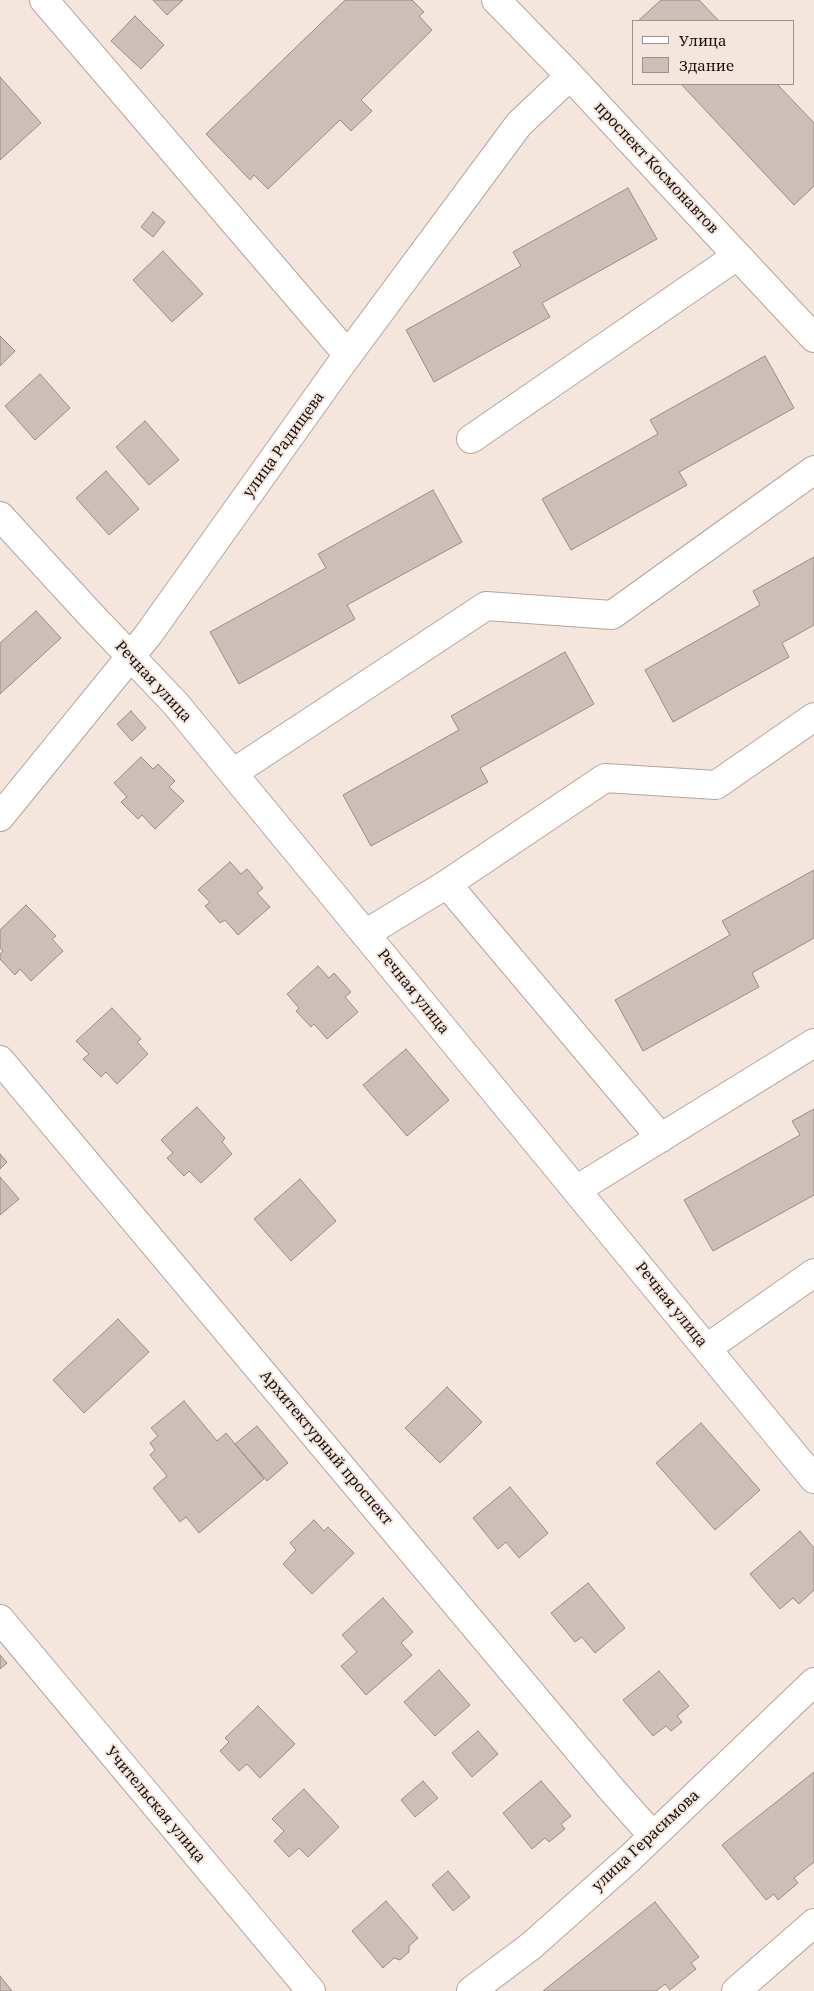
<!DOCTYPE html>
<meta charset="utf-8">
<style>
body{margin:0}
#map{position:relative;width:814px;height:1991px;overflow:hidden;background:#f4e5dd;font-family:"Noto Serif",serif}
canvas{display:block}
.legend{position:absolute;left:632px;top:20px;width:162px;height:65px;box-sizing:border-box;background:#f4e5dd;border:1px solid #9c918b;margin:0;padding:6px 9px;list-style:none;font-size:15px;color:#181310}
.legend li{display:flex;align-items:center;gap:10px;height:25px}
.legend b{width:25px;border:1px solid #9c918b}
</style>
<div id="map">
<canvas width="814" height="1991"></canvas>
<ul class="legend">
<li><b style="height:6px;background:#fff"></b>Улица</li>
<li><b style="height:14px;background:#cdbfb7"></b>Здание</li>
</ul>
</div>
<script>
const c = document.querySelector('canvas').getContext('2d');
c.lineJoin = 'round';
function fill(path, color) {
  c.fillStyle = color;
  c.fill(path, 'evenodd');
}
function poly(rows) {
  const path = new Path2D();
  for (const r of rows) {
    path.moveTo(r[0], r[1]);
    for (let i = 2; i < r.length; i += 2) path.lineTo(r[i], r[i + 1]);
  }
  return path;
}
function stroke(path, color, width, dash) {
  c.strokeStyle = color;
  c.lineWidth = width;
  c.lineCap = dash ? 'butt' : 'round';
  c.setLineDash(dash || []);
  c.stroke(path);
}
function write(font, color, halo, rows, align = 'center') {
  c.font = font + ' "Noto Serif",serif';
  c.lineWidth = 4;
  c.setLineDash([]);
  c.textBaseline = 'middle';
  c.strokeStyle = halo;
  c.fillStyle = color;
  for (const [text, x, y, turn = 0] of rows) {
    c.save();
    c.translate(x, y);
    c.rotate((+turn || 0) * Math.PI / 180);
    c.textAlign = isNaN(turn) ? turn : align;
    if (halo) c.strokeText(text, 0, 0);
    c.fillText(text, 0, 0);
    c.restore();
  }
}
const building = poly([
 [153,0,183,0,167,15,153,0],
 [345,0,412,0,424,12,419,16,432,30,361,100,372,111,351,131,340,120,268,189,254,175,250,180,206,134,345,0],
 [661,0,699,0,719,21,638,21,661,0],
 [135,16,164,45,141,69,111,41,135,16],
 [0,77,41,123,0,160,0,77],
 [681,84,777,84,814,123,814,186,794,205,681,84],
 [628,188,657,239,542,303,550,317,434,382,406,330,521,266,513,252,628,188],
 [153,212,165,222,153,237,141,227,153,212],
 [163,251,203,294,172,322,133,280,163,251],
 [0,336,15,351,0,366,0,336],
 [765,356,794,408,679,472,687,485,571,550,542,499,658,434,650,420,765,356],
 [40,374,70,408,35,440,5,406,40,374],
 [145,421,179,460,149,485,116,447,145,421],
 [106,471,139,509,109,535,76,498,106,471],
 [433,490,462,542,347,605,355,619,239,684,210,632,326,568,318,554,433,490],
 [814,557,814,625,782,643,789,657,673,722,645,670,760,605,753,591,814,557],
 [36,611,61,638,0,694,0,643,36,611],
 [565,652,594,704,480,768,488,782,371,846,343,795,459,730,451,716,565,652],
 [131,711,146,728,132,741,117,724,131,711],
 [141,757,153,769,158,764,175,781,169,787,184,801,155,829,142,815,138,819,121,802,127,797,114,783,141,757],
 [230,862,241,874,247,869,263,888,257,893,270,907,238,935,225,920,220,923,205,906,210,902,198,890,230,862],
 [814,870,814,938,752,973,759,987,643,1051,615,1000,730,935,722,921,814,870],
 [26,905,56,936,52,939,63,951,31,981,20,969,15,975,0,959,0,954,3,951,0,948,0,930,26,905],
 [318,966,329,978,334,973,351,992,345,997,358,1012,327,1039,314,1024,311,1027,296,1011,299,1008,287,994,318,966],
 [112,1008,141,1039,137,1042,148,1054,117,1084,106,1072,101,1077,83,1059,89,1054,76,1041,112,1008],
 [406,1049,449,1100,407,1136,363,1085,406,1049],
 [197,1107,225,1138,222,1142,232,1154,201,1183,189,1171,184,1176,167,1158,173,1153,161,1140,197,1107],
 [814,1109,814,1195,713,1251,684,1200,800,1135,792,1121,814,1109],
 [0,1154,7,1162,0,1169,0,1154],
 [0,1177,19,1199,0,1215,0,1177],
 [300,1179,336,1221,291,1261,254,1219,300,1179],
 [118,1319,149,1352,84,1413,53,1380,118,1319],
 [447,1387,482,1422,440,1463,405,1428,447,1387],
 [184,1401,217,1441,226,1433,264,1479,199,1533,186,1517,180,1522,153,1488,167,1476,150,1455,155,1450,150,1443,158,1436,151,1428,184,1401],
 [701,1423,760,1490,715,1530,656,1463,701,1423],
 [257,1426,288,1463,267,1481,235,1444,257,1426],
 [510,1487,548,1533,519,1558,506,1542,498,1549,473,1518,510,1487],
 [314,1520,324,1531,328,1527,354,1553,312,1594,283,1564,296,1550,290,1543,314,1520],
 [800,1531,814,1548,814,1590,799,1604,793,1598,780,1609,750,1574,800,1531],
 [588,1583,625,1628,595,1653,582,1637,575,1642,551,1613,588,1583],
 [383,1598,413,1632,401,1643,412,1655,366,1695,341,1666,357,1652,342,1635,383,1598],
 [0,1655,7,1663,0,1669,0,1655],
 [439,1670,470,1705,435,1736,404,1702,439,1670],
 [659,1671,689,1706,677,1716,682,1722,671,1731,666,1726,653,1736,623,1700,659,1671],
 [258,1706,295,1744,260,1778,247,1764,239,1771,220,1751,229,1742,225,1738,258,1706],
 [478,1731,498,1754,472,1777,452,1753,478,1731],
 [814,1772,814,1862,794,1878,798,1883,778,1900,774,1894,766,1900,722,1845,814,1772],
 [423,1781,438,1798,415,1817,401,1800,423,1781],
 [541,1781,571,1816,561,1824,565,1829,549,1842,545,1838,532,1849,503,1813,541,1781],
 [304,1789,339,1827,308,1857,299,1848,289,1857,274,1841,284,1831,272,1819,304,1789],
 [448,1871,470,1897,453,1911,432,1885,448,1871],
 [386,1901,418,1938,409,1946,409,1952,400,1960,394,1958,383,1968,352,1931,386,1901],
 [655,1902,699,1957,691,1963,696,1969,670,1990,665,1984,656,1991,543,1991,655,1902],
 [0,1976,12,1991,0,1991,0,1976]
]);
fill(building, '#cdbfb7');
stroke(building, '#998c85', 1);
const minor = poly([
 [44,0,348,355],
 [496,0,570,76,814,338],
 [471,439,737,256],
 [0,516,89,613,175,703,814,1479],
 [233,773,486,606,612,615,814,470],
 [0,817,148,635,339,367,519,124,570,76],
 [447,884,605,778,716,785,814,717],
 [365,934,447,884,661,1138],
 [0,1060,613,1791,653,1836],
 [576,1190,814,1043],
 [707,1348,814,1273],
 [0,1619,311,1991],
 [471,1991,531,1946,630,1858,814,1682],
 [736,1991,814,1923]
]);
stroke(minor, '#b3a59e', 30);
stroke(minor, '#fff', 28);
write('15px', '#181310', '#f4e5dd', [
 ["проспект Космонавтов",656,168,47],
 ["улица Радищева",284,445,-54],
 ["Речная улица",153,682,47],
 ["Речная улица",413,992,51],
 ["Речная улица",671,1305,51],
 ["Архитектурный проспект",326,1448,50],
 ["Учительская улица",155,1805,50],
 ["улица Герасимова",646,1841,-43]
]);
</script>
